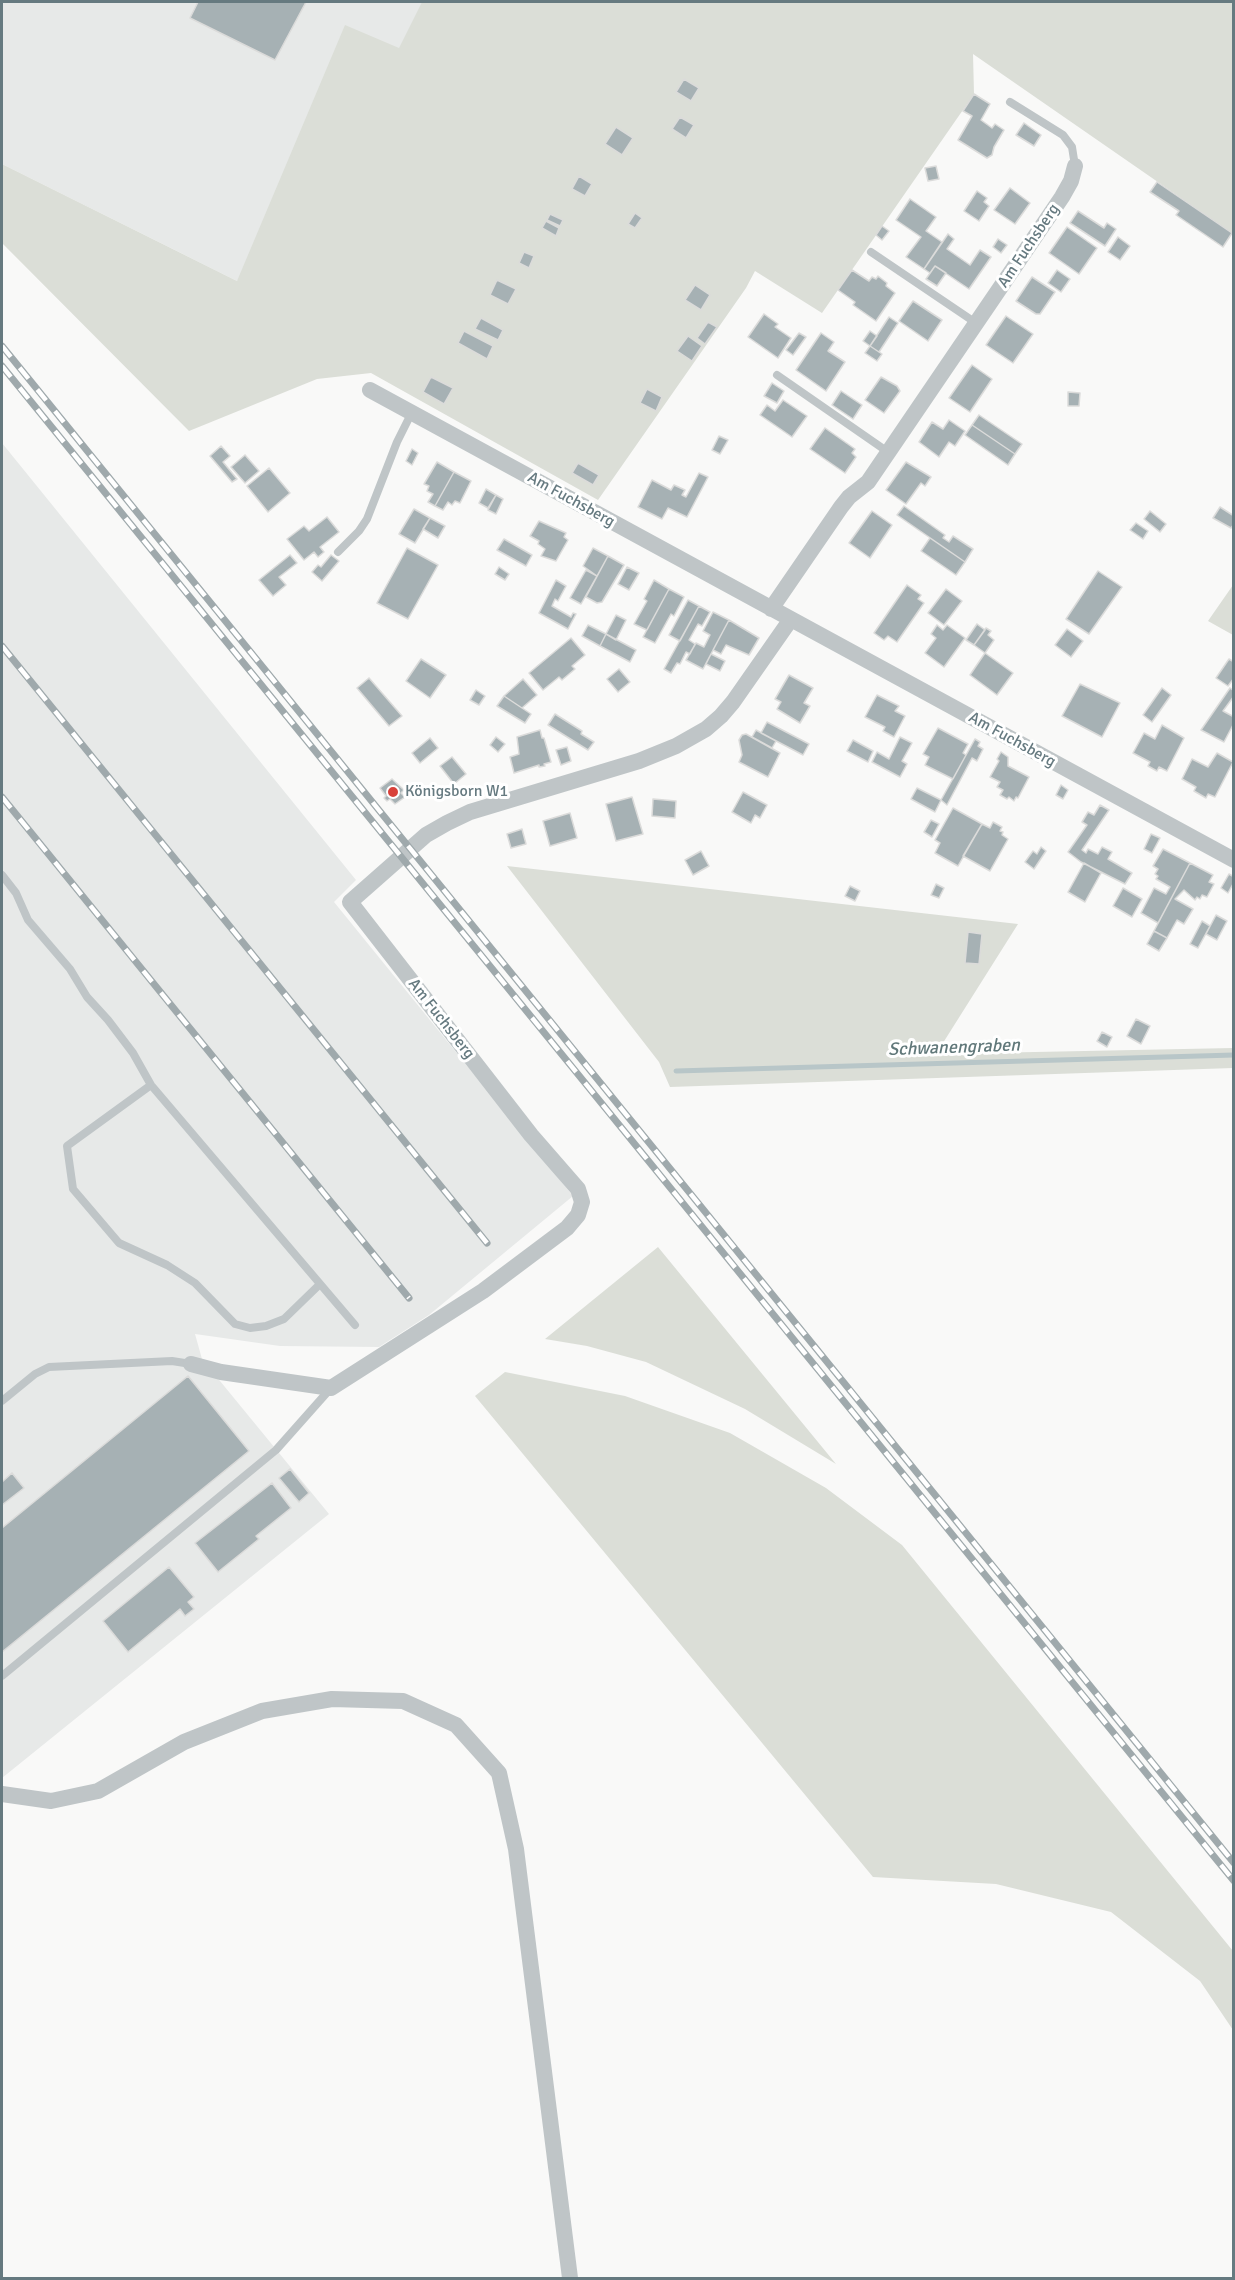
<!DOCTYPE html>
<meta charset="utf-8">
<style>
body{margin:0}
#map{position:relative;width:1235px;height:2280px;overflow:hidden;background:#f9f9f8;font-family:Signika,sans-serif}
canvas{display:block}
.frame{position:absolute;inset:0;border:3px solid #667a80;pointer-events:none}
</style>
<div id="map">
<canvas width="1235" height="2280"></canvas>
<div class="frame"></div>
</div>
<script>
const c = document.querySelector('canvas').getContext('2d');
c.lineJoin = 'round';
function fill(path, color) {
  c.fillStyle = color;
  c.fill(path, 'evenodd');
}
function poly(rows) {
  const path = new Path2D();
  for (const r of rows) {
    path.moveTo(r[0], r[1]);
    for (let i = 2; i < r.length; i += 2) path.lineTo(r[i], r[i + 1]);
  }
  return path;
}
function stroke(path, color, width, dash) {
  c.strokeStyle = color;
  c.lineWidth = width;
  c.lineCap = dash ? 'butt' : 'round';
  c.setLineDash(dash || []);
  c.stroke(path);
}
function write(font, color, halo, rows, align = 'center') {
  c.font = font + ' Signika,sans-serif';
  c.lineWidth = 6;
  c.setLineDash([]);
  c.textBaseline = 'middle';
  c.strokeStyle = halo;
  c.fillStyle = color;
  for (const [text, x, y, turn = 0] of rows) {
    c.save();
    c.translate(x, y);
    c.rotate((+turn || 0) * Math.PI / 180);
    c.textAlign = isNaN(turn) ? turn : align;
    if (halo) c.strokeText(text, 0, 0);
    c.fillText(text, 0, 0);
    c.restore();
  }
}
fill(poly([
 [2,2,481,2,237,281,2,164],
 [2,443,356,880,334,902,573,1196,429,1315,379,1347,280,1346,195,1334,202,1359,329,1514,2,1778]
]), '#e7e9e8');
fill(poly([
 [422,2,1233,2,1233,234,973,54,974,94,822,313,755,271,746,288,598,500,371,373,317,379,189,431,2,243,2,164,237,281,345,25,399,48],
 [1233,585,1234,635,1233,635,1208,621],
 [507,866,1018,924,936,1054,1233,1048,1233,1068,670,1087,659,1062],
 [658,1247,836,1464,745,1409,646,1362,587,1346,545,1339],
 [505,1372,625,1396,730,1433,826,1488,902,1545,1233,1951,1233,2030,1200,1981,1111,1912,996,1884,873,1877,475,1396]
]), '#dbded7');
stroke(poly([
 [676,1071,1234,1055]
]), '#b8c6c8', 5);
const building = poly([
 [198,2,306,2,275,60,190,18,198,2],
 [684,79,699,88,691,101,676,92,684,79],
 [974,94,990,104,981,120,992,128,995,124,1004,130,994,147,992,155,987,158,958,140,972,116,963,111,974,94],
 [680,117,694,125,686,138,672,129,680,117],
 [1024,123,1041,135,1034,146,1016,135,1024,123],
 [616,127,633,138,622,155,605,144,616,127],
 [936,166,939,179,928,181,925,168,936,166],
 [579,176,592,184,585,196,572,189,579,176],
 [1157,182,1232,233,1223,247,1176,215,1179,211,1150,192,1157,182],
 [1010,188,1030,203,1015,224,994,210,1010,188],
 [977,191,987,198,984,202,989,206,979,221,964,211,977,191],
 [910,199,936,217,926,231,942,242,924,269,906,257,921,237,896,220,910,199],
 [1078,211,1104,228,1107,223,1116,229,1105,246,1070,223,1078,211],
 [635,213,642,218,635,228,628,224,635,213],
 [550,214,563,220,560,226,547,220,550,214],
 [546,221,559,228,556,236,542,228,546,221],
 [882,226,889,231,882,240,876,235,882,226],
 [1067,227,1097,248,1079,274,1049,253,1067,227],
 [948,234,954,239,947,249,970,265,980,250,991,257,969,289,935,266,930,273,924,269,948,234],
 [1118,237,1130,246,1120,260,1108,252,1118,237],
 [998,239,1007,245,1001,253,993,247,998,239],
 [524,252,534,256,529,268,519,263,524,252],
 [935,266,946,273,937,286,926,279,935,266],
 [852,270,869,281,872,277,876,279,878,276,887,283,886,286,895,293,876,321,853,305,855,302,838,290,852,270],
 [1057,270,1070,279,1061,292,1048,283,1057,270],
 [1032,277,1055,292,1040,314,1036,314,1016,301,1032,277],
 [497,280,516,289,508,304,490,295,497,280],
 [695,285,710,295,701,310,685,300,695,285],
 [913,301,942,320,928,341,899,321,913,301],
 [764,314,778,324,775,327,791,338,778,358,748,337,764,314],
 [1006,316,1033,334,1013,363,986,345,1006,316],
 [889,317,898,323,879,352,870,346,889,317],
 [481,318,503,330,498,340,475,329,481,318],
 [708,322,717,327,705,344,697,338,708,322],
 [464,331,493,346,487,359,458,343,464,331],
 [870,331,877,336,870,346,863,341,870,331],
 [799,333,806,337,793,355,786,350,799,333],
 [821,333,834,342,828,351,845,362,826,391,796,370,821,333],
 [688,336,702,346,692,361,677,351,688,336],
 [870,346,882,354,877,361,865,353,870,346],
 [972,365,992,379,970,412,949,398,972,365],
 [431,377,453,388,444,404,423,392,431,377],
 [881,377,897,386,900,391,884,413,865,400,881,377],
 [772,383,784,391,777,403,764,396,772,383],
 [647,389,662,397,656,411,640,403,647,389],
 [841,391,862,405,853,419,832,405,841,391],
 [1068,392,1080,393,1079,406,1068,406,1068,392],
 [783,400,807,416,792,437,760,415,767,405,775,411,783,400],
 [979,415,1022,444,1015,454,972,425,979,415],
 [949,420,965,431,955,446,949,442,939,457,919,442,932,422,943,429,949,420],
 [972,425,1015,454,1008,465,965,435,972,425],
 [825,428,855,449,852,453,856,457,845,473,810,449,825,428],
 [719,436,728,440,720,454,712,450,719,436],
 [221,446,230,456,223,462,237,479,232,482,210,456,221,446],
 [412,449,418,453,412,465,406,461,412,449],
 [245,455,259,471,245,483,231,467,245,455],
 [437,462,454,472,435,506,428,502,433,494,427,491,429,486,424,484,437,462],
 [906,462,931,477,925,486,921,483,906,504,886,490,906,462],
 [578,463,599,475,593,485,572,473,578,463],
 [269,468,290,493,268,512,247,486,269,468],
 [454,472,471,481,460,503,455,501,452,505,448,502,443,510,435,506,454,472],
 [699,473,708,477,687,517,668,508,662,519,638,507,652,480,671,490,674,485,685,490,682,495,686,497,699,473],
 [486,489,496,495,488,508,479,503,486,489],
 [496,495,503,499,496,514,488,510,496,495],
 [904,506,945,535,943,538,949,542,953,536,973,549,965,562,897,515,904,506],
 [1220,507,1234,516,1234,524,1231,528,1213,518,1220,507],
 [414,509,430,518,415,543,399,534,414,509],
 [872,511,892,525,870,558,849,543,872,511],
 [1150,511,1166,524,1160,532,1144,519,1150,511],
 [327,517,339,532,320,547,324,552,318,557,314,552,304,560,287,539,304,526,309,531,327,517],
 [430,518,445,526,438,538,423,529,430,518],
 [539,521,566,533,564,537,568,540,556,561,541,556,545,549,538,544,539,541,530,536,539,521],
 [1136,523,1148,531,1143,539,1130,530,1136,523],
 [930,538,965,562,956,575,921,551,930,538],
 [504,539,532,555,526,566,497,550,504,539],
 [407,548,438,565,408,619,377,603,407,548],
 [593,548,608,556,597,576,583,566,593,548],
 [290,555,297,563,279,577,286,585,273,596,259,580,290,555],
 [331,555,339,561,322,581,312,572,318,565,321,567,331,555],
 [608,556,624,565,602,602,597,603,586,597,608,556],
 [499,567,509,574,505,580,495,574,499,567],
 [627,567,639,573,629,590,618,584,627,567],
 [586,570,597,576,581,604,570,598,586,570],
 [1098,571,1122,587,1089,634,1066,619,1098,571],
 [556,580,566,586,558,601,555,599,552,606,571,617,573,613,576,614,568,629,539,613,556,580],
 [654,580,669,589,647,630,634,624,647,601,644,599,654,580],
 [907,585,921,595,918,599,924,603,897,642,888,636,884,640,874,633,907,585],
 [669,589,684,597,674,616,671,614,655,643,643,637,669,589],
 [946,589,962,601,944,625,928,613,946,589],
 [688,600,699,606,680,641,669,635,688,600],
 [699,606,710,612,702,626,698,624,689,640,695,644,690,654,686,652,680,664,677,663,671,673,664,669,699,606],
 [713,612,729,620,703,669,686,660,696,643,704,647,710,635,703,631,713,612],
 [616,615,626,620,616,640,606,634,616,615],
 [729,620,759,638,749,655,726,645,721,654,713,650,729,620],
 [977,624,985,630,974,645,966,640,977,624],
 [588,625,606,634,600,646,582,636,588,625],
 [937,625,943,630,947,625,965,638,944,667,925,653,936,638,931,634,937,625],
 [986,628,991,631,988,635,994,640,985,653,974,645,986,628],
 [1067,629,1083,641,1071,657,1055,645,1067,629],
 [606,634,636,650,630,662,600,646,606,634],
 [571,638,585,655,572,666,575,669,562,680,559,677,543,690,529,673,571,638],
 [985,653,1013,673,997,695,970,675,985,653],
 [711,654,725,661,720,671,706,664,711,654],
 [421,659,446,675,430,698,406,681,421,659],
 [1229,659,1234,662,1234,678,1228,686,1216,678,1229,659],
 [619,669,630,682,618,692,607,679,619,669],
 [789,675,813,688,804,703,810,706,800,723,777,709,781,702,775,699,789,675],
 [369,678,402,716,389,726,357,688,369,678],
 [523,679,537,695,522,708,504,696,523,679],
 [1080,684,1120,703,1102,737,1062,716,1080,684],
 [1162,688,1171,695,1152,722,1143,715,1162,688],
 [1230,688,1234,691,1234,696,1223,711,1234,717,1234,723,1224,742,1201,730,1230,688],
 [476,690,485,696,479,705,470,700,476,690],
 [877,695,899,706,895,711,905,716,894,737,883,731,885,727,865,717,877,695],
 [504,696,531,714,525,723,497,706,504,696],
 [555,714,582,731,581,734,594,742,588,750,548,725,555,714],
 [767,722,809,744,803,755,761,733,767,722],
 [1162,725,1184,738,1167,771,1159,767,1157,771,1148,766,1150,762,1133,753,1144,733,1155,739,1162,725],
 [938,728,968,744,963,753,966,755,953,779,925,765,929,757,923,754,938,728],
 [540,730,542,738,544,738,551,762,544,764,545,766,539,767,539,765,514,773,510,757,519,754,517,737,540,730],
 [756,730,776,741,772,748,752,737,756,730],
 [746,734,780,753,768,777,739,762,742,755,739,740,742,735,746,734],
 [496,737,505,744,498,752,490,745,496,737],
 [900,737,912,743,902,761,907,764,900,777,872,762,877,752,889,759,900,737],
 [430,738,438,748,420,763,412,753,430,738],
 [975,739,980,742,978,746,983,749,977,761,972,758,947,805,941,800,975,739],
 [853,740,873,751,868,762,847,751,853,740],
 [567,747,571,761,561,765,556,750,567,747],
 [1001,752,1008,757,1008,766,1029,777,1018,798,1016,797,1014,801,1009,797,1007,799,1000,795,1003,790,997,787,1000,782,990,777,999,761,997,759,1001,752],
 [1217,753,1233,762,1215,797,1208,794,1206,798,1194,791,1196,787,1182,779,1192,759,1208,767,1217,753],
 [452,757,466,774,454,784,440,766,452,757],
 [392,779,404,790,401,793,405,797,395,804,390,799,387,801,384,798,386,796,380,788,392,779],
 [1061,785,1068,790,1063,799,1056,795,1061,785],
 [917,788,941,800,935,812,911,799,917,788],
 [743,792,767,805,760,818,755,815,751,823,732,812,743,792],
 [632,797,643,834,616,841,606,804,632,797],
 [653,799,676,801,675,818,652,816,653,799],
 [1100,805,1109,810,1082,850,1086,853,1088,849,1098,854,1102,847,1112,852,1108,859,1132,873,1125,884,1081,862,1068,852,1087,825,1082,822,1088,812,1094,815,1100,805],
 [953,808,982,824,958,866,935,853,940,843,935,840,953,808],
 [570,813,577,838,550,846,543,821,570,813],
 [931,820,939,824,932,837,924,832,931,820],
 [993,822,1002,827,1000,831,1003,832,1002,835,1008,839,990,871,963,856,982,824,990,828,993,822],
 [522,829,526,844,511,848,507,834,522,829],
 [1151,834,1160,838,1152,853,1144,849,1151,834],
 [1041,847,1046,851,1034,869,1025,862,1033,851,1037,854,1041,847],
 [1163,849,1190,863,1158,923,1141,913,1154,888,1166,894,1170,887,1156,879,1158,876,1155,874,1158,869,1153,866,1163,849],
 [701,851,709,866,693,875,685,860,701,851],
 [1084,863,1101,873,1085,902,1068,892,1084,863],
 [1190,863,1213,875,1209,882,1214,884,1207,897,1202,895,1200,899,1197,897,1195,900,1184,890,1175,899,1193,909,1184,924,1177,920,1167,938,1154,931,1190,863],
 [1229,874,1234,877,1234,882,1228,893,1221,888,1229,874],
 [936,884,944,888,939,898,931,895,936,884],
 [850,886,860,891,855,901,845,896,850,886],
 [1123,888,1142,899,1132,917,1113,906,1123,888],
 [1216,915,1227,921,1217,940,1206,934,1216,915],
 [1202,921,1210,926,1198,948,1190,944,1202,921],
 [1154,931,1167,938,1159,951,1147,944,1154,931],
 [968,932,982,934,979,964,965,963,968,932],
 [1136,1019,1150,1026,1141,1044,1127,1036,1136,1019],
 [1102,1032,1112,1037,1107,1047,1097,1041,1102,1032],
 [188,1376,249,1451,2,1652,2,1528,188,1376],
 [290,1469,309,1493,299,1502,279,1478,290,1469],
 [12,1473,24,1488,2,1505,2,1482,12,1473],
 [272,1483,291,1508,256,1536,259,1539,218,1572,195,1543,272,1483],
 [169,1567,194,1597,188,1602,194,1609,185,1616,180,1609,128,1652,103,1621,169,1567]
]);
fill(building, '#a6b1b4');
stroke(building, '#dbdbda', 1.5);
stroke(poly([
 [1010,102,1063,135,1072,147,1075,166],
 [871,252,976,323],
 [777,375,888,452],
 [338,552,359,531,367,519,397,442,412,412],
 [2,875,16,893,28,920,70,969,87,997,108,1020,133,1053,151,1085,355,1325],
 [151,1085,67,1146,73,1189,119,1243,167,1265,195,1283,235,1324,250,1328,266,1326,284,1319,319,1285],
 [2,1401,35,1374,49,1367,172,1361,191,1364],
 [2,1676,276,1450,331,1388]
]), '#bfc5c7', 8);
stroke(poly([
 [370,390,1234,860],
 [771,609,841,507,849,497,868,482,1062,197,1071,181,1075,166],
 [191,1364,221,1372,331,1388,483,1291,567,1228,578,1215,582,1202,578,1189,531,1135,350,902,426,835,447,823,470,812,639,761,676,746,706,729,721,716,733,702,791,619],
 [2,1794,51,1801,98,1791,184,1742,262,1711,332,1699,403,1701,456,1725,499,1773,516,1849,570,2278]
]), '#bfc5c7', 16);
const rail = poly([
 [2,346,1234,1863],
 [2,366,1234,1881],
 [2,646,487,1243],
 [2,797,409,1298]
]);
stroke(rail, '#9fa9ac', 7);
stroke(rail, '#fff', 4.5, [14]);
for (const [x, y, r, color] of [
 [393,792,6,"#d8413a"]
]) {
  const dot = new Path2D();
  dot.arc(x, y, r, 0, 2 * Math.PI);
  c.fillStyle = color;
  c.fill(dot);
  stroke(dot, '#fff', 2);
}
write('16px', '#667a80', '#fff', [
 ["Am Fuchsberg",1029,246,-56],
 ["Am Fuchsberg",571,500,29],
 ["Am Fuchsberg",1012,740,29],
 ["Am Fuchsberg",441,1019,52]
]);
write('16px', '#667a80', '#fff', [
 ["Königsborn W1",405,792]
], 'left');
write('italic 18px', '#61787a', '#fff', [
 ["Schwanengraben",954,1048,-2]
]);
</script>
